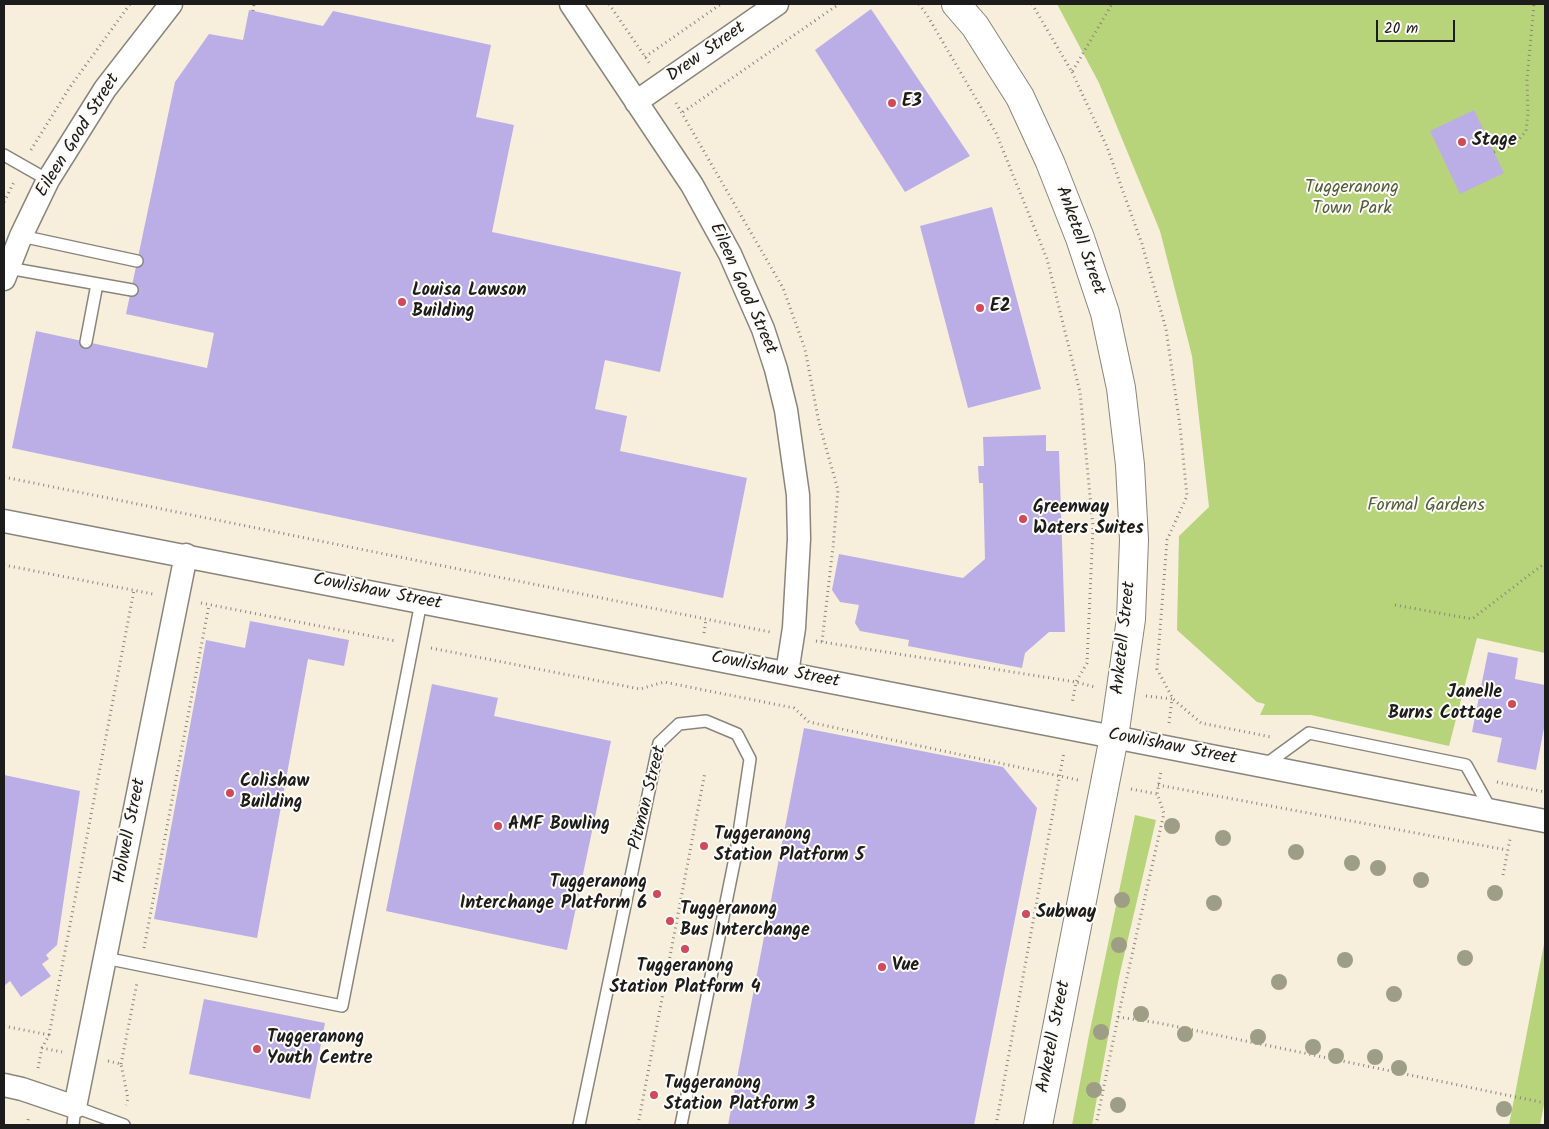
<!DOCTYPE html>
<style>
body{margin:0}
#map{position:relative;width:1549px;height:1129px;overflow:hidden;background:#f7eedc;font-family:Kalam,sans-serif}
canvas{display:block}
.frame{position:absolute;inset:0;border:5px solid #1c1c1c;pointer-events:none}
.scale{position:absolute;left:1376px;top:20px;width:79px;height:22px;box-sizing:border-box;border:2px solid #1c1c1c;border-top:0;padding-left:6px;font-size:15px;line-height:18px;white-space:nowrap;color:#1c1c1c;-webkit-text-stroke:4px #fdfcf7;paint-order:stroke}
</style>
<div id="map">
<canvas width="1549" height="1129"></canvas>
<div class="frame"></div>
<div class="scale">20 m</div>
</div>
<script>
const c = document.querySelector('canvas').getContext('2d');
c.lineJoin = 'round';
function fill(path, color) {
  c.fillStyle = color;
  c.fill(path, 'evenodd');
}
function poly(rows) {
  const path = new Path2D();
  for (const r of rows) {
    path.moveTo(r[0], r[1]);
    for (let i = 2; i < r.length; i += 2) path.lineTo(r[i], r[i + 1]);
  }
  return path;
}
function stroke(path, color, width, dash) {
  c.strokeStyle = color;
  c.lineWidth = width;
  c.lineCap = dash ? 'butt' : 'round';
  c.setLineDash(dash || []);
  c.stroke(path);
}
function write(font, color, halo, rows, align = 'center') {
  c.font = font + ' Kalam,sans-serif';
  c.lineWidth = 4;
  c.setLineDash([]);
  c.textBaseline = 'middle';
  c.strokeStyle = halo;
  c.fillStyle = color;
  for (const [text, x, y, turn = 0] of rows) {
    c.save();
    c.translate(x, y);
    c.rotate((+turn || 0) * Math.PI / 180);
    c.textAlign = isNaN(turn) ? turn : align;
    if (halo) c.strokeText(text, 0, 0);
    c.fillText(text, 0, 0);
    c.restore();
  }
}
fill(poly([
 [1057,4,1545,4,1545,653,1477,638,1449,746,1311,715,1260,715,1265,704,1257,702,1177,630,1179,536,1209,507,1192,356,1160,231,1099,83],
 [1135,815,1156,820,1119,977,1092,1125,1072,1125,1089,1035],
 [1545,939,1545,1100,1540,1125,1509,1125]
]), '#b8d47a');
fill(poly([
 [871,9,970,156,905,192,815,50],
 [249,10,323,26,333,11,491,45,476,117,514,125,492,232,681,272,660,372,605,360,595,409,627,416,620,451,747,478,723,598,12,448,36,331,207,368,214,333,126,314,175,82,209,34,243,40],
 [1474,110,1504,173,1460,194,1430,131],
 [992,207,1041,389,968,408,920,226],
 [1046,435,1046,451,1059,451,1065,632,1049,632,1025,653,1022,668,908,646,909,640,860,631,855,623,859,605,840,602,832,590,839,554,963,578,985,559,983,483,979,483,978,466,984,466,983,437],
 [250,621,349,640,344,666,308,659,257,938,154,919,206,640,245,648],
 [1488,652,1518,658,1515,679,1545,685,1545,723,1536,770,1497,762,1502,738,1472,732],
 [432,684,498,698,494,716,611,741,567,950,386,911],
 [804,728,1003,767,1037,808,974,1125,728,1125],
 [4,775,80,791,57,945,46,955,49,959,42,964,51,976,21,997,10,981,4,986],
 [204,999,325,1023,310,1099,189,1074]
]), '#bbaee7');
const service = poly([
 [4,155,48,180],
 [21,236,137,261],
 [8,268,132,290],
 [86,342,97,284],
 [1265,765,1309,733,1466,765,1491,810],
 [105,958,342,1006,421,602],
 [73,1125,75,1107,124,1125],
 [579,1125,659,743,679,724,706,721,737,734,750,759,736,853,681,1125]
]);
const minor = poly([
 [571,4,692,185,730,254,763,329,776,369,786,410,798,495,799,539,794,628,787,673],
 [636,102,777,4],
 [4,279,21,236,48,180,105,89,171,4],
 [4,521,1545,821],
 [4,1085,22,1089,75,1107,186,555]
]);
const tertiary = poly([
 [956,4,975,26,1020,97,1050,162,1080,238,1105,313,1121,388,1130,465,1134,540,1131,619,1114,737,1038,1125]
]);
stroke(service, '#8a857c', 14);
stroke(minor, '#8a857c', 25);
stroke(tertiary, '#8a857c', 30);
stroke(poly([
 [609,4,650,64],
 [919,4,927,15,996,133,1047,259,1080,392,1093,527,1087,663,1076,682,1072,704],
 [1032,4,1072,72,1112,4],
 [253,11,254,4],
 [645,57,721,4],
 [1072,72,1107,147,1142,244,1166,329,1180,426,1187,496,1167,540,1157,669,1173,699,1201,723,1271,737],
 [676,103,783,288,805,349,819,423,838,490,833,547,822,642],
 [683,112,839,4],
 [31,150,70,87,130,4],
 [1494,152,1514,145,1526,131,1528,114,1527,80,1534,4],
 [4,202,14,182],
 [4,477,770,632],
 [4,565,153,594],
 [201,603,396,641],
 [1395,605,1472,619,1545,563],
 [704,633,706,619],
 [816,641,1076,682,1095,687],
 [431,648,640,689,664,682,794,708,809,722,1078,780],
 [1146,696,1173,699],
 [1169,723,1172,699],
 [1497,782,1545,792],
 [1158,785,1507,850],
 [1131,789,1157,794],
 [1503,875,1510,839],
 [144,948,209,605],
 [1118,1017,1159,1023,1545,1103],
 [4,1026,49,1035,42,1048],
 [49,1035,134,590],
 [108,1061,121,1064,128,1099,126,1105],
 [121,1064,137,983],
 [38,1068,42,1048,62,1052],
 [27,1125,29,1116],
 [638,1125,705,772],
 [996,1125,1064,752],
 [1096,1125,1118,1017,1164,813,1157,794,1161,771]
]), '#8a857c', 3, [1, 4]);
stroke(service, '#fff', 11);
stroke(minor, '#fff', 22);
stroke(tertiary, '#fff', 28);
c.fillStyle = '#9d9e85';
for (const [x, y] of [
 [1172,826],
 [1223,838],
 [1296,852],
 [1352,863],
 [1378,868],
 [1421,880],
 [1495,893],
 [1122,900],
 [1214,903],
 [1119,945],
 [1465,958],
 [1345,960],
 [1279,982],
 [1394,994],
 [1141,1014],
 [1101,1032],
 [1185,1034],
 [1258,1037],
 [1313,1047],
 [1336,1056],
 [1375,1057],
 [1399,1068],
 [1094,1090],
 [1118,1105],
 [1504,1109]
]) {
  c.beginPath();
  c.arc(x, y, 8, 0, 2 * Math.PI);
  c.fill();
}
for (const [x, y, r, color] of [
 [892,103,5,"#d1495b"],
 [1462,142,5,"#d1495b"],
 [402,302,5,"#d1495b"],
 [980,308,5,"#d1495b"],
 [1023,519,5,"#d1495b"],
 [1512,704,5,"#d1495b"],
 [230,793,5,"#d1495b"],
 [498,826,5,"#d1495b"],
 [704,846,5,"#d1495b"],
 [657,894,5,"#d1495b"],
 [1026,914,5,"#d1495b"],
 [670,921,5,"#d1495b"],
 [685,949,5,"#d1495b"],
 [882,967,5,"#d1495b"],
 [257,1049,5,"#d1495b"],
 [654,1095,5,"#d1495b"]
]) {
  const dot = new Path2D();
  dot.arc(x, y, r, 0, 2 * Math.PI);
  c.fillStyle = color;
  c.fill(dot);
  stroke(dot, '#fdfcf7', 2);
}
write('18px', '#1c1c1c', '#fdfcf7', [
 ["Drew Street",707,53,-35],
 ["Eileen Good Street",79,136,-58],
 ["Anketell Street",1079,241,70],
 ["Eileen Good Street",742,289,66],
 ["Cowlishaw Street",377,593,11],
 ["Anketell Street",1125,638,-84],
 ["Cowlishaw Street",775,671,11],
 ["Cowlishaw Street",1172,748,11],
 ["Pitman Street",649,798,-76],
 ["Holwell Street",131,831,-79],
 ["Anketell Street",1055,1037,-79]
]);
write('bold 18px', '#1c1c1c', '#fdfcf7', [
 ["E3",902,103],
 ["Stage",1472,142],
 ["Louisa Lawson",412,292],
 ["Building",412,313],
 ["E2",990,308],
 ["Greenway",1033,509],
 ["Waters Suites",1033,530],
 ["Janelle",1502,694,"right"],
 ["Burns Cottage",1502,715,"right"],
 ["Colishaw",240,783],
 ["Building",240,804],
 ["AMF Bowling",508,826],
 ["Tuggeranong",714,836],
 ["Station Platform 5",714,857],
 ["Tuggeranong",647,884,"right"],
 ["Interchange Platform 6",647,905,"right"],
 ["Tuggeranong",680,911],
 ["Bus Interchange",680,932],
 ["Subway",1036,914],
 ["Vue",892,967],
 ["Tuggeranong",685,968,"center"],
 ["Station Platform 4",685,989,"center"],
 ["Tuggeranong",267,1039],
 ["Youth Centre",267,1060],
 ["Tuggeranong",664,1085],
 ["Station Platform 3",664,1106]
], 'left');
write('18px', '#535c3d', '#fdfcf7', [
 ["Tuggeranong",1352,189],
 ["Town Park",1352,210],
 ["Formal Gardens",1426,507]
]);
</script>
